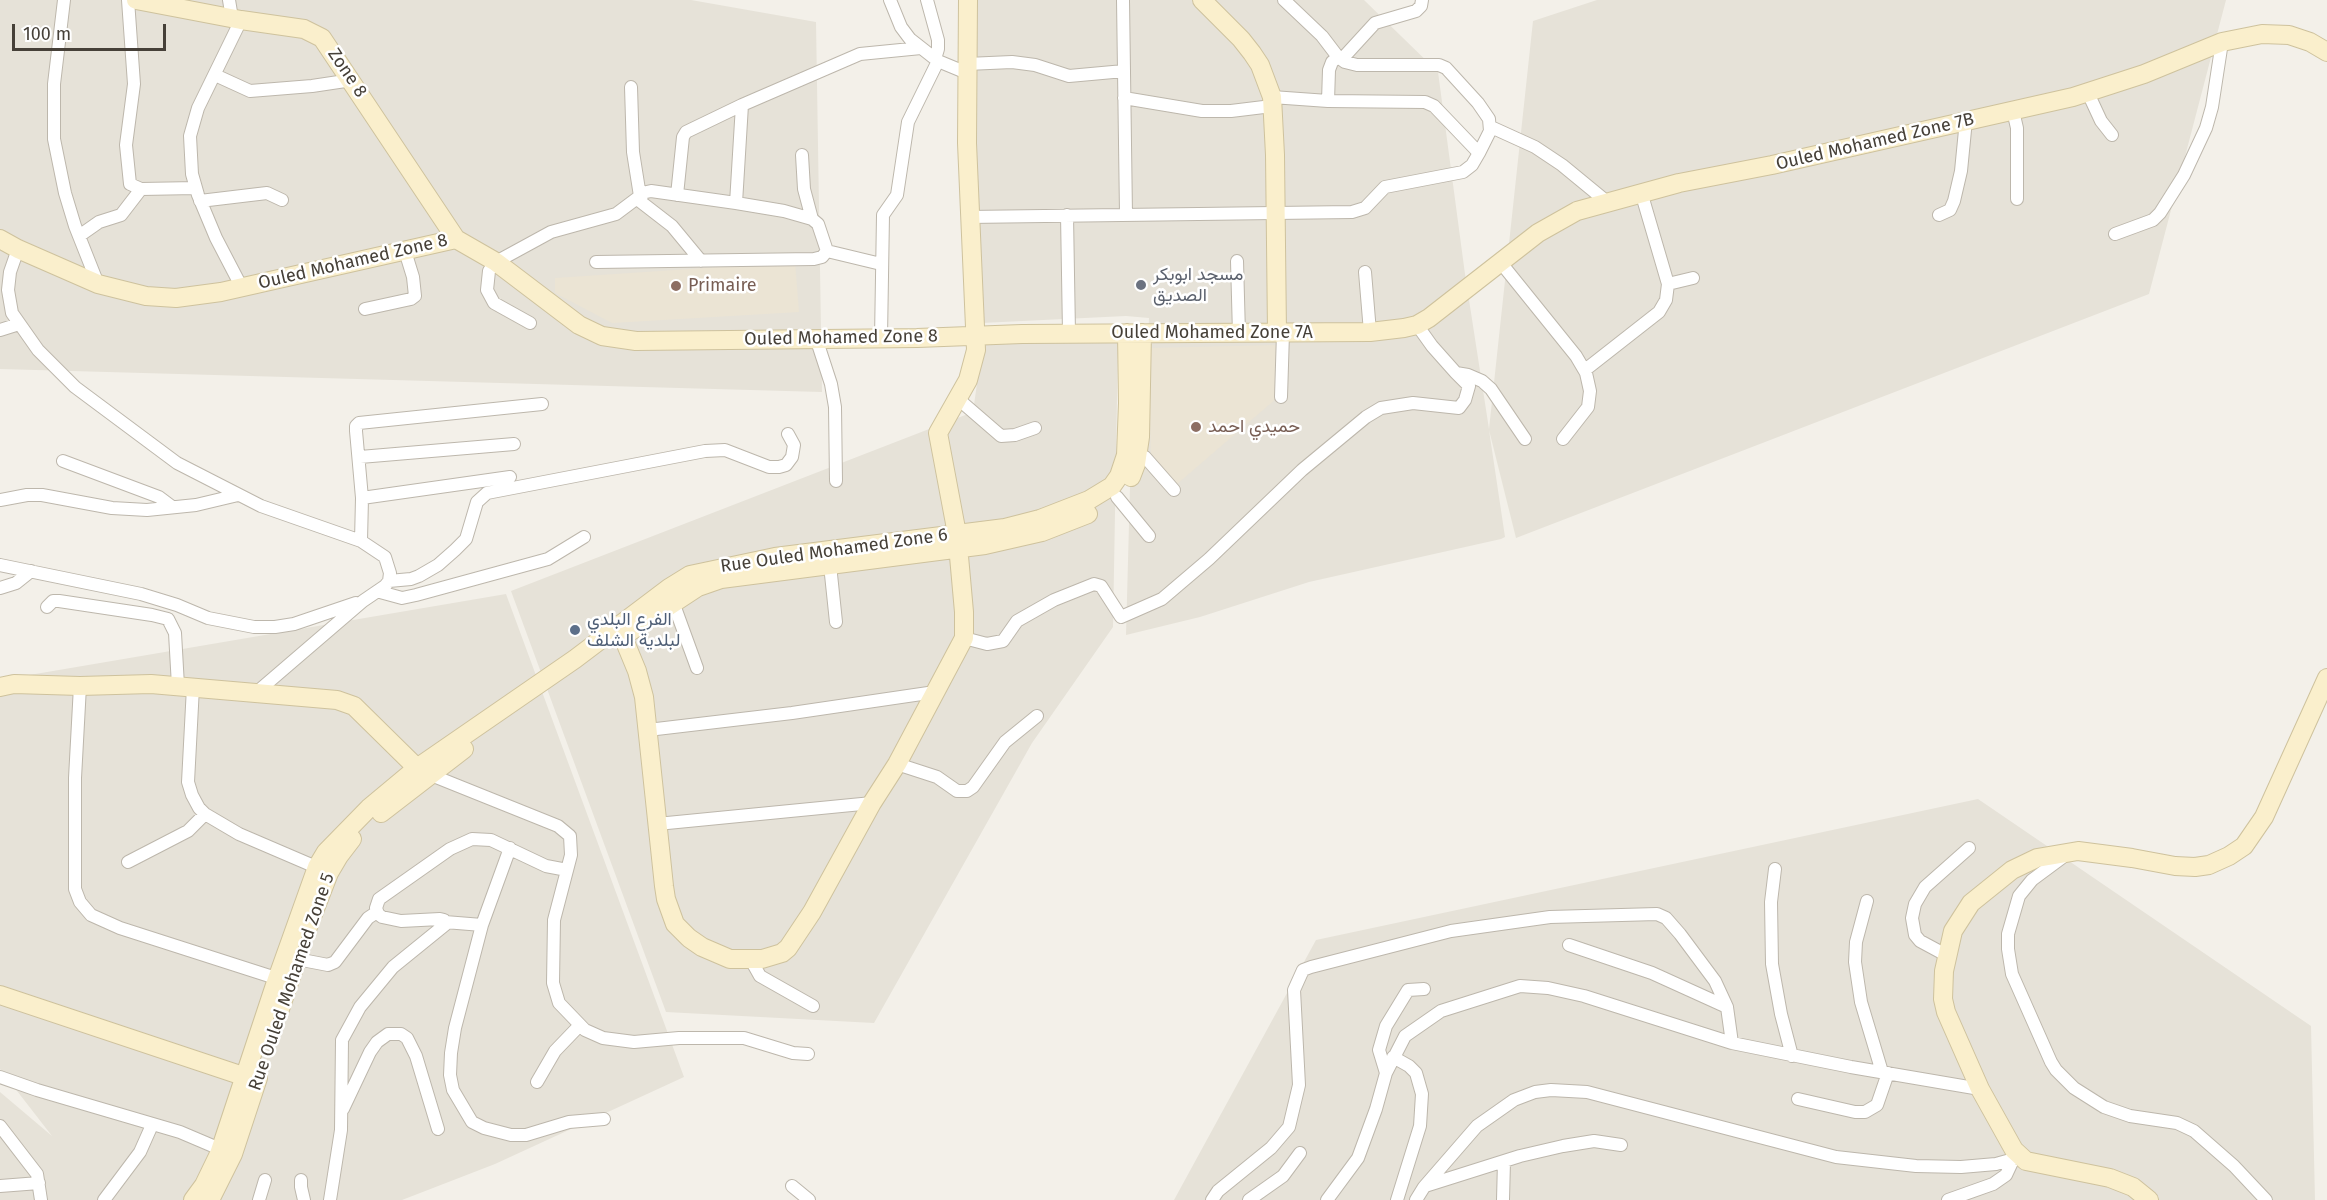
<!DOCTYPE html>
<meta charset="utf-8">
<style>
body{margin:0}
#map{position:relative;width:2327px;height:1200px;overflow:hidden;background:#f3f0e9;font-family:"Fira Sans",sans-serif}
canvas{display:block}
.scale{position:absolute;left:12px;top:24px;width:154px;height:27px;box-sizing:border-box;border:3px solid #464038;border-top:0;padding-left:8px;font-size:18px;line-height:21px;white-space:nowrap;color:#464038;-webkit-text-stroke:4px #fff;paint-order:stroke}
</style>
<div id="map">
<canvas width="2327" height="1200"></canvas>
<div class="scale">100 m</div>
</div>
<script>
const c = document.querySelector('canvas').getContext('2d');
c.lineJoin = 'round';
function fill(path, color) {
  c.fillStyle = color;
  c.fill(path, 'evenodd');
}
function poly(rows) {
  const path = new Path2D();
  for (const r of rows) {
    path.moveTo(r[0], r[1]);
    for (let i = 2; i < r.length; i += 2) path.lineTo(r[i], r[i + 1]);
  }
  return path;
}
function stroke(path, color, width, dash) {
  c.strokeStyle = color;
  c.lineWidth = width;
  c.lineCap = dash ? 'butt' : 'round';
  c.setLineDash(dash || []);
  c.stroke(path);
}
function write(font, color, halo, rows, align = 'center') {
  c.font = font + ' "Fira Sans",Vazirmatn,sans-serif';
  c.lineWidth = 5;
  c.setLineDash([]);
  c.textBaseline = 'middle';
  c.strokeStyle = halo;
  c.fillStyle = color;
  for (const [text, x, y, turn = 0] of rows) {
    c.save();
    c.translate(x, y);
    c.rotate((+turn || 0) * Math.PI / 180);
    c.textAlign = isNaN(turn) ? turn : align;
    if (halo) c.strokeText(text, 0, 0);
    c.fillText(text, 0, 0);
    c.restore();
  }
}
fill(poly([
 [0,0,691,0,816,22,822,392,0,369],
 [974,0,1364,0,1438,72,1465,274,1489,429,1533,21,1597,0,2226,0,2149,294,1516,538,1489,430,1505,537,1501,539,1309,582,1200,617,1126,635,1130,487,1143,443,1149,318,1126,316,981,323,969,213],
 [983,341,1118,341,1113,627,1032,743,874,1023,666,1012,511,591,973,412],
 [506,594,684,1077,495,1164,402,1200,0,1200,0,1092,52,1136,0,1069,0,680],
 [1978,799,2311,1026,2315,1200,1174,1200,1316,940]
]), '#e6e2d8');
fill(poly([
 [795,262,799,312,612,323,555,293,555,278],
 [1279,345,1277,398,1176,485,1151,457,1148,348]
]), '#ebe4d4');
const street = poly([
 [64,0,54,84,54,139,65,193,75,226,98,284],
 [128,0,134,84,126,145,130,184,141,189,196,188],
 [229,0,232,18],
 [890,0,901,27,910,39,938,61,967,73],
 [927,0,938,40,938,49,935,59],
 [1123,0,1126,214],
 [1284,0,1322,36,1338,57,1345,62,1357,65,1439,65,1446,68,1478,103,1489,119,1490,131,1479,153],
 [1342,59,1375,23,1416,11,1421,6,1422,0],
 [967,64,1012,62,1035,65,1069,76,1124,71],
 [215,75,250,91,312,86,352,80],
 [2088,93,2101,121,2112,135],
 [1124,98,1202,111,1231,111,1272,106],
 [1328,101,1329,70,1332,62,1338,57],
 [2013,111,2017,128,2017,199],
 [1491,127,1535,147,1562,165,1607,202],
 [802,155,804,189,812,219],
 [1641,192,1668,284,1693,278],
 [677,195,683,137,686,132,742,105],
 [200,201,267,193,282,200],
 [736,203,784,211,812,219,818,224,827,251,881,264],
 [1067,215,1069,333],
 [1939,215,1950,210,1954,201,1961,171,1966,120],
 [968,217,1352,212,1365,208,1385,187,1463,172,1472,165,1479,153,1434,106,1425,102,1328,101,1272,97],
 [2115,234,2153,220,2160,213,2184,175,2206,128,2212,107,2222,42],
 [79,236,99,222,121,215,141,189],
 [18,249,10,272,8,290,12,313,38,350,75,387,177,463,261,506,361,541,385,557,390,573,389,581,385,586,363,601,257,692],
 [701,261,672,226,641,202,642,193,651,191,736,203,742,105,860,54,921,48],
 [1237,261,1239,334],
 [596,262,814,259,822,257,827,251],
 [1501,263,1576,356,1586,373,1590,391,1588,407,1563,439],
 [1365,272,1370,332],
 [241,286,216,238,198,195,192,174,190,136,198,108,241,20],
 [365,309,411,299,415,296,413,277,405,251],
 [530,323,494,303,487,290,489,271,496,262,551,232,616,214,640,196,633,152,631,87],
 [1417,325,1432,346,1456,373,1468,375,1482,381,1491,389,1525,439],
 [0,330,19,324],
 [816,338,831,384,835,407,836,481],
 [881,338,883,215,897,195,908,122,938,61],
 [1585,370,1659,312,1666,300,1668,284],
 [1281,397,1283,333],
 [957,398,1001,436,1015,435,1035,428],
 [1139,454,1145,457,1174,490],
 [360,457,514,444],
 [63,461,159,497,171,506],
 [1117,497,1149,536],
 [362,498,356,431,356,426,359,423,542,404],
 [0,500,27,495,42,495,112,508,147,510,196,505,238,495],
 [361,541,362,498,510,477],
 [0,565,141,594,177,605,208,618,254,627,275,627,294,624,356,603],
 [830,565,836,622],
 [389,581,411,579,419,576,438,565,455,550,466,539,477,502,487,493,705,451,725,450,769,467,779,467,786,465,792,457,794,445,788,434],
 [0,588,16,583,31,571],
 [380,592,402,598,416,595,548,559,584,537],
 [673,602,697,668],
 [47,607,53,601,59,601,152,615,168,619,175,633,178,686],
 [964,638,987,644,1003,641,1017,621,1054,600,1094,584,1101,586,1121,617,1162,599,1209,559,1302,470,1366,417,1381,408,1413,403,1459,408,1465,400,1469,386,1456,373],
 [80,686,75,778,75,889,80,902,91,915,120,928,282,980],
 [193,687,188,782,192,795,199,808,205,814,239,834,323,870],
 [648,730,792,713,935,692],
 [897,764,937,777,957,791,967,791,973,787,1005,742,1037,716],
 [431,775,558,826,570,836,571,855,554,920,553,983,559,1003,585,1030,603,1038,634,1042,679,1038,744,1038,793,1053,808,1054],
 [657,824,872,803],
 [510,848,482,925,455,1028,451,1053,450,1075,453,1090,472,1122,484,1128,511,1135,526,1135,569,1122,604,1119],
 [2063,857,2032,880,2019,896,2008,934,2008,949,2012,974,2051,1062,2056,1070,2074,1088,2104,1107,2130,1116,2177,1123,2194,1131,2234,1166,2266,1200],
 [128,862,188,831,205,814],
 [1775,869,1771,902,1772,964,1781,1014,1792,1056],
 [1867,901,1856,942,1855,962,1861,1002,1882,1072],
 [445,922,482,925],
 [1569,945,1652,973,1727,1007],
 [1946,955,1920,941,1915,935,1912,918,1915,904,1925,887,1969,848],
 [297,959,328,965,335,962,368,918,377,912],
 [751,960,760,976,813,1006],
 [1393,1057,1409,1066,1416,1073,1422,1094,1420,1126,1397,1200],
 [1386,1073,1379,1050,1386,1026,1408,990,1424,989],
 [0,1077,37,1090,180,1132,220,1149],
 [537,1082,555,1051,580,1025],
 [1798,1099,1855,1112,1865,1112,1877,1105,1888,1073],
 [343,1109,370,1052,377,1042,388,1034,401,1034,407,1038,416,1056,438,1129],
 [0,1126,37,1174,41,1200],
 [301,1180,301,1187,304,1200],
 [0,1186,39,1183],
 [792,1186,809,1200],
 [1425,1186,1520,1156,1563,1146,1594,1141,1621,1145],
 [104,1200,140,1152,152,1125],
 [259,1200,265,1180],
 [330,1200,341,1130,342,1040,360,1007,393,967,446,924,444,920,440,919,401,921,382,917,378,914,376,908,379,899,450,849,472,839,491,840,546,866,567,870],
 [1212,1200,1218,1191,1271,1148,1289,1127,1299,1085,1294,990,1303,970,1311,967,1451,931,1550,917,1657,914,1666,918,1680,934,1715,981,1727,1007,1732,1043],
 [1249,1200,1283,1176,1300,1153],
 [1327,1200,1358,1158,1376,1109,1386,1073,1405,1036,1441,1011,1520,986,1548,988,1584,996,1732,1043,1851,1067,1980,1089],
 [1416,1200,1424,1187,1477,1126,1514,1100,1535,1092,1551,1090,1587,1092,1836,1157,1916,1166,1961,1167,1996,1164,2021,1157],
 [1503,1200,1504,1161],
 [1948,1200,1993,1184,2006,1175,2013,1160]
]);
const secondary = poly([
 [136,0,241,20,304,29,322,38,456,239],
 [1202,0,1241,39,1252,53,1260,65,1272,97,1275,155,1277,333],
 [0,239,18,249,98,284,146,296,176,298,221,292,456,239,496,262,579,325,602,336,636,341,917,338,1022,334,1370,332,1404,328,1417,325,1429,318,1538,233,1577,211,1679,183,1772,165,2073,97,2144,74,2222,42,2262,34,2289,35,2310,42,2327,52],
 [1131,477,1136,464,1140,437,1142,333],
 [618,625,637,671,644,697,664,886,666,899,675,924,689,938,702,947,730,959,762,959,782,953,788,948,812,912,872,803,897,764,964,638,964,612,957,534,938,433,968,380,976,350,967,143,968,0],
 [628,633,698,587,721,579,985,545,1042,532,1088,514],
 [0,687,14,684,80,686,151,684,337,700,354,706,417,768,428,773],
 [381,813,464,749],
 [308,927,329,873,339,856,352,839],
 [0,995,255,1080],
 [280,1009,298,956],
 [193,1200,204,1185,219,1154,277,979,317,867,326,852,369,808,417,768,575,659,669,588,690,575,775,557,1005,528,1040,519,1089,500,1112,486,1119,476,1126,455,1128,403,1127,333],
 [210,1200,233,1154,258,1078],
 [2149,1200,2133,1187,2110,1178,2026,1161,2014,1150,1980,1089,1946,1012,1943,999,1944,971,1953,931,1971,903,2012,870,2037,858,2078,851,2132,858,2175,866,2195,867,2209,865,2229,856,2244,846,2264,817,2327,678]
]);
stroke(street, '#bdb7ac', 14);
stroke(secondary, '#cec29d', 20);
stroke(street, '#fff', 12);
stroke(secondary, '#faefcc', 18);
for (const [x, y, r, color] of [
 [1141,285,6,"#6b7280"],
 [676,286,6,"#8d6e63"],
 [1196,427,6,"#8d6e63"],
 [575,630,6,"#5c6f8a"]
]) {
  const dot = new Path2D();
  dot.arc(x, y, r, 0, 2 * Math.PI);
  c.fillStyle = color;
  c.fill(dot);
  stroke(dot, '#fff', 2);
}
write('18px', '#464038', '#fff', [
 ["Zone 8",347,73,56],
 ["Ouled Mohamed Zone 7B",1875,142,-13],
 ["Ouled Mohamed Zone 8",353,262,-13],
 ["Ouled Mohamed Zone 7A",1212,333],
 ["Ouled Mohamed Zone 8",841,338,-1],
 ["Rue Ouled Mohamed Zone 6",834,551,-8],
 ["Rue Ouled Mohamed Zone 5",292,982,-71]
]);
write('18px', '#5b616d', '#fff', [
 ["مسجد ابوبكر",1153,275],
 ["الصديق",1153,296]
], 'left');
write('18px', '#785e54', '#fff', [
 ["Primaire",688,286],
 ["حميدي احمد",1208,427]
], 'left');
write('18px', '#4e5e75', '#fff', [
 ["الفرع البلدي",587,620],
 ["لبلدية الشلف",587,641]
], 'left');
</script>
